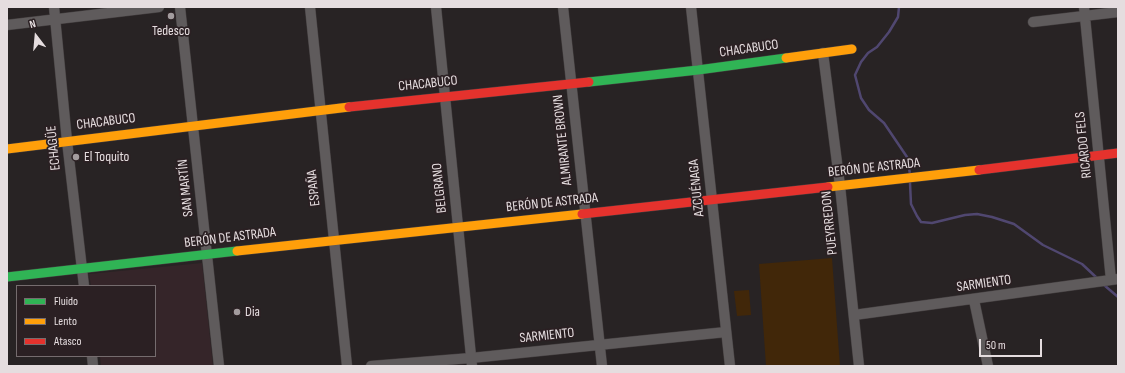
<!DOCTYPE html>
<meta charset="utf-8">
<style>
body{margin:0}
#map{position:relative;width:1125px;height:373px;overflow:hidden;background:#282324;font-family:"Sofia Sans Condensed",sans-serif}
canvas{display:block}
.frame{position:absolute;inset:0;border:8px solid #e5dddf;pointer-events:none}
.legend{position:absolute;left:16px;top:285px;width:140px;height:72px;box-sizing:border-box;background:#2b2023;border:1px solid #756c6e;margin:0;padding:5px 7px;list-style:none;font-size:12px;color:#e5dddf}
.legend li{display:flex;align-items:center;gap:8px;height:20px}
.legend b{width:20px;border:1px solid #756c6e}
.north{position:absolute;left:16px;top:16px;width:40px;height:40px;-webkit-text-stroke:3px #2b2023;paint-order:stroke;rotate:344deg;font-size:11px;font-weight:700;line-height:16px;text-align:center;color:#e5dddf}
.north::after{content:'';display:block;margin:auto;width:14px;height:18px;background:#e5dddf;clip-path:polygon(50% 0,100% 100%,50% 72%,0 100%)}
.scale{position:absolute;left:979px;top:339px;width:63px;height:18px;box-sizing:border-box;border:2px solid #e5dddf;border-top:0;padding-left:5px;font-size:12px;line-height:14px;white-space:nowrap;color:#e5dddf;-webkit-text-stroke:3px #2b2023;paint-order:stroke}
</style>
<div id="map">
<canvas width="1125" height="373"></canvas>
<div class="frame"></div>
<ul class="legend">
<li><b style="height:5px;background:#30b455"></b>Fluido</li>
<li><b style="height:5px;background:#ff9f0a"></b>Lento</li>
<li><b style="height:5px;background:#e5322d"></b>Atasco</li>
</ul>
<div class="north">N</div>
<div class="scale">50 m</div>
</div>
<script>
const c = document.querySelector('canvas').getContext('2d');
c.lineJoin = 'round';
function fill(path, color) {
  c.fillStyle = color;
  c.fill(path, 'evenodd');
}
function poly(rows) {
  const path = new Path2D();
  for (const r of rows) {
    path.moveTo(r[0], r[1]);
    for (let i = 2; i < r.length; i += 2) path.lineTo(r[i], r[i + 1]);
  }
  return path;
}
function stroke(path, color, width, dash) {
  c.strokeStyle = color;
  c.lineWidth = width;
  c.lineCap = dash ? 'butt' : 'round';
  c.setLineDash(dash || []);
  c.stroke(path);
}
function write(font, color, halo, rows, align = 'center') {
  c.font = font + ' "Sofia Sans Condensed",sans-serif';
  c.lineWidth = 3.5;
  c.setLineDash([]);
  c.textBaseline = 'middle';
  c.strokeStyle = halo;
  c.fillStyle = color;
  for (const [text, x, y, turn = 0] of rows) {
    c.save();
    c.translate(x, y);
    c.rotate((+turn || 0) * Math.PI / 180);
    c.textAlign = isNaN(turn) ? turn : align;
    if (halo) c.strokeText(text, 0, 0);
    c.fillText(text, 0, 0);
    c.restore();
  }
}
fill(poly([
 [202,263,213,366,101,366,100,356,155,356,155,286,91,286,89,274]
]), '#352529');
fill(poly([
 [832,258,840,366,766,366,759,264],
 [749,290,751,315,737,316,734,291]
]), '#412709');
stroke(poly([
 [899,7,898,17,889,32,877,47,868,53,861,62,855,75,861,98,869,110,884,123,907,157,910,174],
 [910,183,911,204,917,216,921,222,932,223,965,215,977,214,992,217,1014,224,1043,245,1082,264,1097,278],
 [1104,285,1118,297]
]), '#504770', 2.5);
const street = poly([
 [54,7,67,141,84,286],
 [180,7,219,366],
 [310,7,347,366],
 [436,7,472,366],
 [563,7,602,366],
 [691,7,730,366],
 [1084,7,1111,280],
 [1033,22,1118,12],
 [7,25,159,7],
 [823,53,840,186,859,366],
 [974,300,988,366],
 [854,315,1118,279],
 [92,356,93,366],
 [371,366,471,358,726,332]
]);
const fast = poly([
 [589,82,698,70,786,58],
 [7,277,237,251]
]);
const slow = poly([
 [786,58,852,49],
 [7,149,349,107],
 [828,187,979,170],
 [237,251,582,214]
]);
const jam = poly([
 [349,107,589,82],
 [979,170,1118,153],
 [582,214,828,187]
]);
stroke(street, '#433e3f', 11);
stroke(fast, '#433e3f', 10);
stroke(slow, '#433e3f', 10);
stroke(jam, '#433e3f', 10);
stroke(street, '#5f5b5c', 10);
stroke(fast, '#30b455', 9);
stroke(slow, '#ff9f0a', 9);
stroke(jam, '#e5322d', 9);
for (const [x, y, r, color] of [
 [171,16,4,"#a39c9e"],
 [76,157,4,"#a39c9e"],
 [237,312,4,"#a39c9e"]
]) {
  const dot = new Path2D();
  dot.arc(x, y, r, 0, 2 * Math.PI);
  c.fillStyle = color;
  c.fill(dot);
  stroke(dot, '#2b2023', 1.5);
}
write('14px', '#e5dddf', '#2b2023', [
 ["Tedesco",171,31,"center"],
 ["El Toquito",84,157],
 ["Dia",245,312]
], 'left');
write('14px', '#e5dddf', '#2b2023', [
 ["CHACABUCO",749,49,-8],
 ["CHACABUCO",428,84,-6],
 ["CHACABUCO",106,122,-7],
 ["ALMIRANTE BROWN",563,140,-96],
 ["RICARDO FELS",1084,145,-96],
 ["ECHAGÜE",54,148,-96],
 ["BERÓN DE ASTRADA",874,168,-6],
 ["SAN MARTÍN",186,188,-96],
 ["ESPAÑA",314,188,-96],
 ["BELGRANO",440,188,-96],
 ["AZCUÉNAGA",697,188,-96],
 ["BERÓN DE ASTRADA",552,203,-6],
 ["PUEYRREDON",830,223,-96],
 ["BERÓN DE ASTRADA",230,238,-7],
 ["SARMIENTO",984,284,-8],
 ["SARMIENTO",547,336,-6]
]);
</script>
